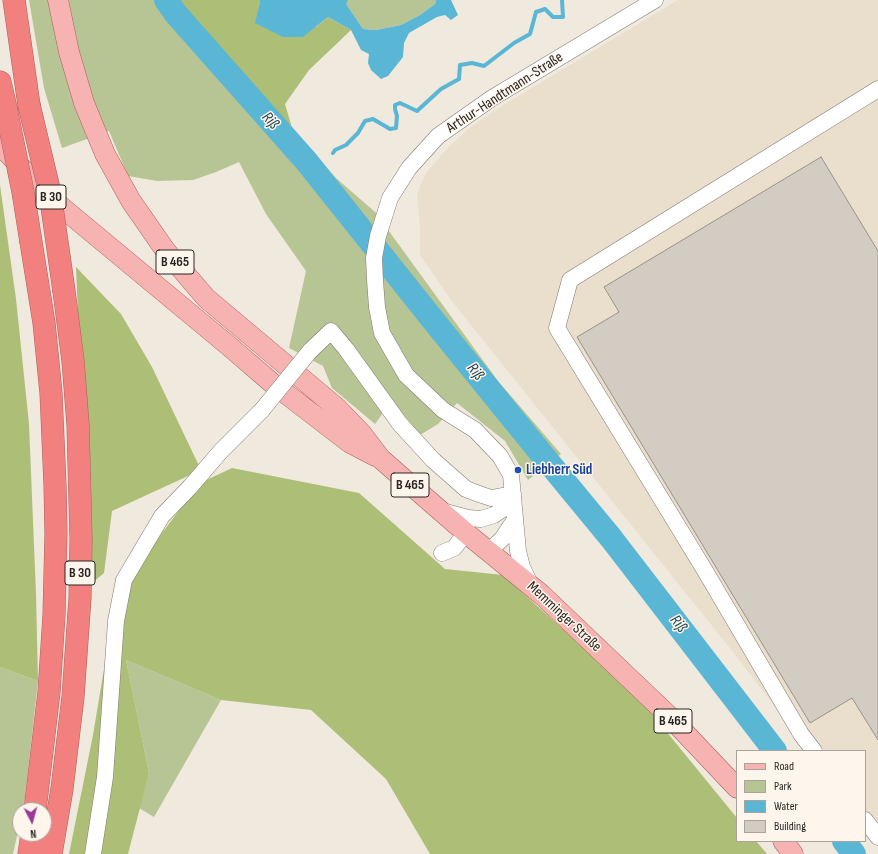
<!DOCTYPE html>
<meta charset="utf-8">
<style>
body{margin:0}
#map{position:relative;width:878px;height:854px;overflow:hidden;background:#f0e9de;font-family:"Sofia Sans Condensed",sans-serif}
canvas{display:block}
.legend{position:absolute;left:736px;top:750px;width:130px;height:92px;box-sizing:border-box;background:#fef6ec;border:1px solid #a9a39b;margin:0;padding:5px 7px;list-style:none;font-size:12px;color:#292622}
.legend li{display:flex;align-items:center;gap:8px;height:20px}
.legend b{width:20px;border:1px solid #a9a39b}
.north{position:absolute;left:12px;top:802px;width:40px;height:40px;box-sizing:border-box;background:#fef6ec;border:1px solid #a9a39b;border-radius:50%;rotate:174deg;font-size:11px;font-weight:700;line-height:16px;text-align:center;color:#292622}
.north::after{content:'';display:block;margin:auto;width:14px;height:18px;background:#9d389d;clip-path:polygon(50% 0,100% 100%,50% 72%,0 100%)}
</style>
<div id="map">
<canvas width="878" height="854"></canvas>
<ul class="legend">
<li><b style="height:5px;background:#f7b3b2"></b>Road</li>
<li><b style="height:11px;background:#b7c494"></b>Park</li>
<li><b style="height:11px;background:#5ab6d5"></b>Water</li>
<li><b style="height:11px;background:#d3ccc2"></b>Building</li>
</ul>
<div class="north">N</div>
</div>
<script>
const c = document.querySelector('canvas').getContext('2d');
c.lineJoin = 'round';
function fill(path, color) {
  c.fillStyle = color;
  c.fill(path, 'evenodd');
}
function poly(rows) {
  const path = new Path2D();
  for (const r of rows) {
    path.moveTo(r[0], r[1]);
    for (let i = 2; i < r.length; i += 2) path.lineTo(r[i], r[i + 1]);
  }
  return path;
}
function stroke(path, color, width, dash) {
  c.strokeStyle = color;
  c.lineWidth = width;
  c.lineCap = dash ? 'butt' : 'round';
  c.setLineDash(dash || []);
  c.stroke(path);
}
function write(font, color, halo, rows, align = 'center') {
  c.font = font + ' "Sofia Sans Condensed",sans-serif';
  c.lineWidth = 3;
  c.setLineDash([]);
  c.textBaseline = 'middle';
  c.strokeStyle = halo;
  c.fillStyle = color;
  for (const [text, x, y, turn = 0] of rows) {
    c.save();
    c.translate(x, y);
    c.rotate((+turn || 0) * Math.PI / 180);
    c.textAlign = isNaN(turn) ? turn : align;
    if (halo) c.strokeText(text, 0, 0);
    c.fillText(text, 0, 0);
    c.restore();
  }
}
fill(poly([
 [678,0,878,0,878,844,865,827,865,751,809,751,733,652,451,300,420,255,420,226,417,195,420,186,427,172,444,152,468,129,500,107]
]), '#eadecd');
fill(poly([
 [29,0,153,0,156,6,226,84,277,138,292,128,336,178,375,212,498,381,561,454,528,480,505,441,457,403,438,424,420,435,392,400,375,424,332,388,323,366,289,348,306,271,266,214,239,162,216,172,193,180,157,181,128,176,109,131,62,148,44,88],
 [348,0,436,0,435,4,420,15,401,25,376,30,363,29,345,3],
 [126,660,221,700,154,817,139,808,149,773],
 [0,667,38,681,25,798,23,810,20,810,20,822,13,854,0,854]
]), '#b7c494');
fill(poly([
 [153,0,259,0,260,3,316,27,328,17,351,30,309,70,285,104,292,128,277,138,226,84,156,6],
 [0,185,16,299,29,424,36,594,38,681,0,667],
 [76,267,121,314,152,367,201,470,112,511,104,573,92,583,86,411,79,338],
 [232,468,359,493,445,569,503,575,639,698,737,818,737,841,756,841,767,854,430,854,386,779,311,710,221,700,126,660,149,773,128,854,69,854,93,735,107,651,136,567,200,483]
]), '#adbe76');
fill(poly([
 [259,0,348,0,346,4,363,29,376,30,401,25,420,15,435,4,436,0,451,0,458,15,451,20,445,15,437,17,409,33,404,43,403,57,388,76,381,79,371,70,368,63,369,54,361,50,351,30,328,17,303,37,283,37,255,23,260,3]
]), '#5ab6d5');
stroke(poly([
 [333,153,335,150,346,145,358,133,365,121,373,119,390,129,396,128,397,116,395,109,395,105,400,103,417,111,441,89,459,79,460,65,472,63,484,66,514,43,530,34,536,12,545,9,553,17,563,17,562,0]
]), '#5ab6d5', 4);
stroke(poly([
 [166,0,176,14,307,162,441,330,540,452,611,538,775,751],
 [844,841,854,854]
]), '#5ab6d5', 24);
const building = poly([
 [821,157,878,251,878,740,852,698,810,723,577,337,619,312,604,287,821,157]
]);
fill(building, '#d3ccc2');
stroke(building, '#9a9389', 1);
const minor = poly([
 [310,351,331,331,346,349,400,424,433,460,466,489,479,494,491,498,513,494],
 [442,511,468,518,481,519,494,515,504,508,513,500],
 [488,552,502,539,514,521],
 [442,553,454,548,466,533],
 [530,584,522,567,518,551,511,475,500,456,475,430,443,410,406,375,382,333,377,307,375,280,374,258,378,236,390,198,409,168,438,136,492,98,655,0],
 [814,751,801,734,704,569,557,328,570,280,878,89],
 [865,820,878,837],
 [93,854,105,777,116,621,124,580,162,516,190,487,221,451,262,410]
]);
const major = poly([
 [58,0,69,52,84,103,105,154,131,201,165,250,206,298,337,408,362,434,381,459,466,533,542,595,668,715,737,788],
 [0,145,47,195,229,346,272,383,350,443,375,456],
 [783,841,793,854]
]);
const highway = poly([
 [14,0,29,105],
 [0,82,6,108],
 [31,242,44,323,51,393,55,485,56,534,54,615,49,692,35,810],
 [29,854,32,834],
 [51,854,62,789,73,697,80,598,81,539,78,425,73,361,64,291]
]);
stroke(minor, '#817a71', 17);
stroke(major, '#ac605e', 21);
stroke(highway, '#ac605e', 23);
stroke(minor, '#fff', 16);
stroke(major, '#f7b3b2', 20);
stroke(highway, '#f2807f', 22);
const minorBridge = poly([
 [262,410,310,351]
]);
const highwayBridge = poly([
 [29,105,50,193,64,291],
 [6,108,23,192,31,242]
]);
stroke(minorBridge, '#817a71', 17, []);
stroke(highwayBridge, '#ac605e', 23, []);
stroke(minorBridge, '#fff', 16);
stroke(highwayBridge, '#f2807f', 22);
for (const [x, y, r, color] of [
 [518,470,4,"#1a4fb4"]
]) {
  const dot = new Path2D();
  dot.arc(x, y, r, 0, 2 * Math.PI);
  c.fillStyle = color;
  c.fill(dot);
  stroke(dot, '#fef6ec', 1.5);
}
for (const [x, y, w] of [
 [51,197,30],
 [175,262,38],
 [410,485,38],
 [80,573,30],
 [673,721,38]
]) {
  const box = new Path2D();
  box.roundRect(x - w / 2, y - 12, w, 24, 3);
  c.fillStyle = '#fef6ec';
  c.fill(box);
  stroke(box, '#292622', 1);
}
write('bold 14px', '#292622', null, [
 ["B 30",51,197],
 ["B 465",175,262],
 ["B 465",410,485],
 ["B 30",80,573],
 ["B 465",673,721]
]);
write('15px', '#292622', '#fef6ec', [
 ["Arthur-Handtmann-Straße",505,93,-33],
 ["Memminger Straße",564,617,43]
]);
write('bold 15px', '#164399', '#fef6ec', [
 ["Liebherr Süd",526,470]
], 'left');
write('italic 16px', '#1f4755', '#fef6ec', [
 ["Riß",270,121,48],
 ["Riß",475,372,51],
 ["Riß",678,624,52]
]);
</script>
